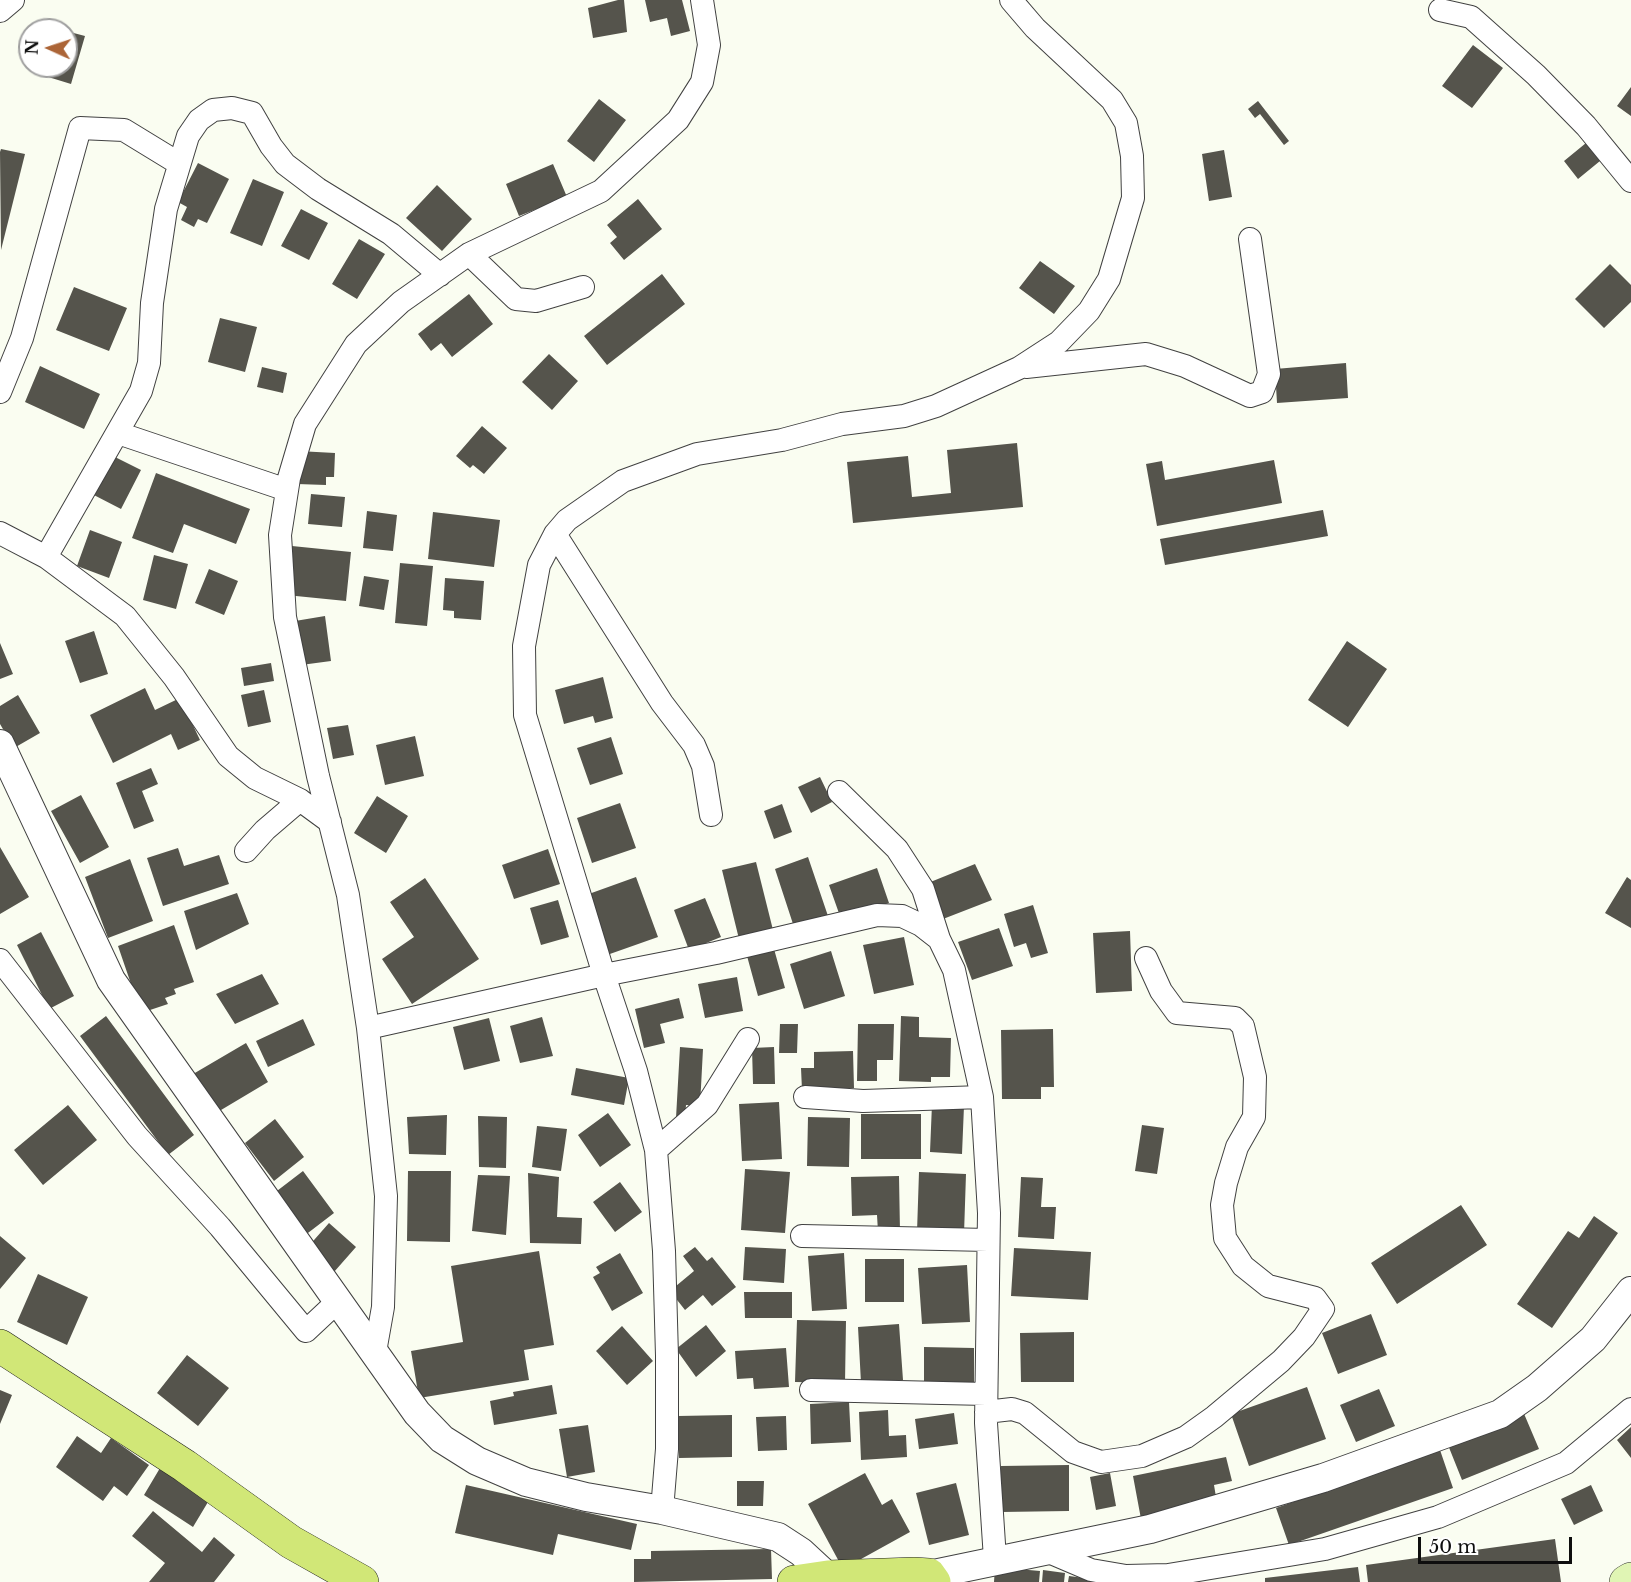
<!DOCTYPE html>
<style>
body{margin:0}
#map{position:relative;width:1631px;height:1582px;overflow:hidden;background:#fafdf1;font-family:"Libre Baskerville",serif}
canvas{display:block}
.north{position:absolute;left:18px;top:18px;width:60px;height:60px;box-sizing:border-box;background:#fff;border:2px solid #9f9f9f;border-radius:50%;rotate:273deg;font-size:16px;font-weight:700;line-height:24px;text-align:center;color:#0e0e0e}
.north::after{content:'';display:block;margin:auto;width:21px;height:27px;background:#ac6537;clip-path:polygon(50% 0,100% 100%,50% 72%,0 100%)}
.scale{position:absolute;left:1418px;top:1537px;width:154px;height:27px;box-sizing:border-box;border:3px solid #0e0e0e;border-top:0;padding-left:8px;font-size:18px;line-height:21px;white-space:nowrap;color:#0e0e0e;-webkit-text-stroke:4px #fff;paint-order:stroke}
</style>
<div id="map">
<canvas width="1631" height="1582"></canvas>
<div class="north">N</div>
<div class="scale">50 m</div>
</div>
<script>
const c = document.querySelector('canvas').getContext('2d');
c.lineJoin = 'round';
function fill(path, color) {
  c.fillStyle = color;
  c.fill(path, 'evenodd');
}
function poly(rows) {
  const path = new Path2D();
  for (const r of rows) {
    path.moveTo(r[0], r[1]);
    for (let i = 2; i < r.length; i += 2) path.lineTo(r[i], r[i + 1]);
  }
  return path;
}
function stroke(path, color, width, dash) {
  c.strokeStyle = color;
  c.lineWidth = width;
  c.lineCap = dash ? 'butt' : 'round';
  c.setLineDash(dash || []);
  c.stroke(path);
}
fill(poly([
 [618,0,624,0,627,32,593,38,588,8],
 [645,0,682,0,690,31,671,36,667,18,650,22],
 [66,31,85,36,71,84,32,72,33,66,66,66],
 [1473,45,1503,68,1472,108,1442,86],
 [1631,87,1631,116,1617,106],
 [599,99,626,120,594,162,567,141],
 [1258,101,1289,141,1284,145,1260,114,1255,118,1248,109],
 [1586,143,1600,161,1578,179,1564,161],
 [1,149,25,154,1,250,0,152],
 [1224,150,1232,197,1209,201,1202,154],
 [198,163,229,179,207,223,198,219,194,227,181,220,187,207,178,202],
 [553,164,567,197,519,216,506,184],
 [253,179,284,192,262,246,230,233],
 [437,185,472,219,442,251,406,218],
 [638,199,662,229,624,260,610,243,617,237,607,225],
 [301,209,328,223,309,260,281,246],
 [359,239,385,254,357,299,332,284],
 [1040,261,1075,286,1054,314,1019,288],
 [1610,264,1631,285,1631,302,1604,328,1575,299],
 [662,274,685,304,607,365,584,336],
 [74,287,127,308,109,351,56,330],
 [469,294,493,324,452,357,441,343,431,351,418,334],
 [220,318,257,327,245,372,208,362],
 [549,354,578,381,552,410,522,382],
 [1346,363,1348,398,1277,403,1275,369],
 [40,366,100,394,84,429,25,402],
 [262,367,287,373,283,393,257,387],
 [482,426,507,448,484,474,473,465,470,468,456,456],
 [1017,443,1023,507,853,523,847,462,908,456,912,497,951,493,947,450],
 [298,451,335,453,334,477,326,477,326,485,297,484],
 [109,454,141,470,121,509,90,493],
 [1274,460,1282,503,1157,526,1146,464,1162,461,1165,480],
 [156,473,250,509,236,544,184,524,173,553,132,538],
 [311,494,345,497,342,527,308,524],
 [1323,510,1328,536,1165,565,1160,539],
 [367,511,397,515,393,551,363,548],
 [433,512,500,520,494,567,428,559],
 [90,530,122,542,109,578,77,566],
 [292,546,351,552,346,601,286,595],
 [154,555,188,564,176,609,143,600],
 [400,563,433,566,427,626,395,623],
 [209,569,238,581,224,615,195,603],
 [364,576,389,580,384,610,359,606],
 [445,578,484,581,481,620,454,618,454,611,443,610],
 [325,616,331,661,301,665,295,621],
 [94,631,108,674,80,683,65,641],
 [1347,641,1387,669,1348,727,1308,700],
 [0,643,13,674,0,679],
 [271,663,274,681,244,686,241,668],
 [603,677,613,718,595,723,593,716,564,724,555,690],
 [145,688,155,710,180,698,200,740,178,750,171,734,113,763,90,715],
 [264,690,271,722,248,727,241,695],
 [18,695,40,733,14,748,0,724,0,706],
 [348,725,354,755,333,759,327,728],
 [415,736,424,776,385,785,376,745],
 [611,737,623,774,590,785,577,748],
 [151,768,158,784,142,791,154,821,134,829,116,783],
 [820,777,832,802,811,813,798,787],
 [81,795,109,847,80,863,51,811],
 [377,796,408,816,386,853,354,833],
 [620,803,636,848,592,863,577,818],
 [782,804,792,832,774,839,764,811],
 [0,847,29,897,0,914],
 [178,848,184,866,219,855,229,884,163,906,147,858],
 [548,849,560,884,514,899,502,865],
 [808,857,828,916,794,927,775,869],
 [130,859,153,921,108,938,85,877],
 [756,862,773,930,739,939,722,870],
 [975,864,992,900,943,919,928,883],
 [877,868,889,903,841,919,829,885],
 [636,877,658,937,607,955,586,895],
 [1627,877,1631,880,1631,928,1605,913],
 [425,878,479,959,412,1004,382,959,414,937,390,902],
 [237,893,249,924,196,950,184,911],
 [705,898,721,937,689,950,674,910],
 [558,900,569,937,541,945,530,908],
 [1033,905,1048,953,1031,958,1026,943,1014,947,1004,914],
 [174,925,194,982,174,989,176,994,165,998,168,1004,141,1013,118,946],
 [999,928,1013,966,972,980,958,942],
 [1130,931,1132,991,1096,993,1093,933],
 [41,932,74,996,49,1009,17,945],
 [904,937,914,985,874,994,863,945],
 [774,949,785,988,758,996,747,956],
 [831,951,845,996,804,1009,790,964],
 [262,974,279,1004,235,1024,216,994],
 [737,977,743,1011,705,1018,698,984],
 [679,998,684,1018,660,1024,665,1043,644,1048,635,1009],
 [106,1016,194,1135,168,1155,80,1036],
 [901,1016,919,1017,919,1037,951,1038,950,1077,931,1077,931,1082,899,1081],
 [542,1017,553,1056,520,1063,510,1026],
 [489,1018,500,1061,464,1070,453,1027],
 [303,1019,315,1045,268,1067,256,1041],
 [780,1024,798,1024,797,1053,779,1053],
 [858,1024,894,1024,893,1060,877,1060,877,1081,857,1081],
 [1053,1029,1054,1087,1041,1087,1041,1099,1002,1099,1001,1030],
 [246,1043,268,1082,211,1116,188,1077],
 [680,1047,703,1049,700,1106,686,1105,685,1119,676,1118],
 [774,1047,775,1084,753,1084,752,1048],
 [853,1051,854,1088,802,1090,801,1068,814,1068,814,1052],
 [576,1068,629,1078,624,1105,571,1095],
 [779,1102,782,1159,742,1161,739,1104],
 [932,1104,964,1106,962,1154,930,1152],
 [68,1105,97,1140,43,1185,14,1150],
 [608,1113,631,1145,600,1167,578,1135],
 [861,1114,921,1114,921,1159,861,1159],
 [447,1115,446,1155,409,1154,407,1117],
 [478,1116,507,1117,506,1168,479,1167],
 [808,1117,850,1118,849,1167,807,1166],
 [275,1119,304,1157,274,1181,245,1143],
 [1142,1125,1164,1128,1157,1174,1135,1171],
 [537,1126,567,1129,561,1171,532,1167],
 [745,1169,790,1172,785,1233,741,1230],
 [303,1171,334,1213,304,1236,273,1194],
 [408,1171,451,1171,450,1242,407,1241],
 [919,1172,966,1174,964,1234,917,1232],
 [528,1173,559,1177,557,1217,582,1218,581,1244,530,1243],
 [478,1175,510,1176,506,1235,472,1231],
 [899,1176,900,1232,878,1232,877,1215,852,1216,851,1177],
 [1021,1177,1043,1178,1041,1207,1056,1207,1054,1239,1018,1237],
 [620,1182,642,1212,615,1232,593,1202],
 [1461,1205,1487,1245,1397,1304,1371,1263],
 [1594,1216,1618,1233,1552,1328,1517,1304,1568,1231,1579,1238],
 [329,1223,356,1247,334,1272,307,1248],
 [0,1236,26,1258,0,1289],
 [695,1247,707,1261,712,1257,736,1287,712,1306,703,1295,685,1310,670,1291,694,1271,683,1256],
 [745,1247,786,1249,784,1283,743,1280],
 [1014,1248,1091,1252,1088,1300,1011,1296],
 [539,1251,554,1345,524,1350,529,1380,419,1398,411,1351,463,1342,451,1266],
 [620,1253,643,1293,612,1311,593,1277,600,1273,596,1267],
 [844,1253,847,1309,812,1311,808,1256],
 [865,1259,904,1259,904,1302,865,1302],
 [967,1265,970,1322,922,1324,918,1268],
 [38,1274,88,1297,67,1345,17,1322],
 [744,1292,792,1292,792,1318,745,1318],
 [1371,1314,1387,1355,1338,1374,1322,1333],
 [797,1320,846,1321,845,1383,795,1382],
 [899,1324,903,1380,861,1383,858,1327],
 [706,1325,726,1351,696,1377,676,1349],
 [622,1326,653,1361,627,1385,596,1351],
 [1074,1332,1074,1382,1021,1382,1020,1333],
 [924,1347,974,1348,974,1385,924,1385],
 [786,1348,789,1387,754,1389,753,1378,737,1379,735,1351],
 [187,1355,229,1388,198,1426,157,1393],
 [552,1385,557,1414,494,1425,490,1401,514,1396,513,1392],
 [1307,1387,1326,1439,1249,1466,1231,1414],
 [1379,1389,1395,1426,1356,1442,1340,1405],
 [0,1390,12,1395,0,1424],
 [849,1402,851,1442,811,1444,810,1404],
 [1522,1409,1539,1449,1462,1480,1446,1440],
 [888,1410,889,1436,906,1435,907,1457,861,1460,859,1412],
 [954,1413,958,1444,919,1449,915,1419],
 [732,1415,732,1457,679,1458,678,1416],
 [786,1416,787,1450,758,1451,756,1417],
 [588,1425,595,1472,567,1477,559,1429],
 [1631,1427,1631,1458,1617,1440],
 [77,1436,101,1453,111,1438,149,1465,127,1496,114,1486,103,1501,56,1467],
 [1440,1450,1453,1488,1289,1545,1276,1508],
 [1226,1457,1232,1481,1214,1485,1216,1497,1189,1502,1190,1509,1141,1519,1133,1476],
 [1069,1465,1069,1511,1001,1512,1001,1466],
 [160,1468,208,1502,193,1527,144,1495],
 [865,1473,882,1505,892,1499,910,1532,843,1569,808,1504],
 [1110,1473,1116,1506,1096,1510,1090,1477],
 [737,1481,764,1481,763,1506,737,1506],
 [956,1483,969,1535,929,1545,916,1493],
 [466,1485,637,1524,631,1550,558,1534,553,1555,455,1533],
 [1591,1485,1603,1511,1574,1525,1561,1499],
 [153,1511,202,1552,214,1537,235,1555,214,1582,149,1582,165,1563,132,1536],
 [1555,1539,1561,1582,1368,1582,1366,1565],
 [771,1549,772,1579,634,1582,634,1559,651,1559,651,1551],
 [995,1567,1040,1571,1039,1582,994,1582],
 [1358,1567,1360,1582,1265,1582,1265,1578],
 [1043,1570,1065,1573,1064,1582,1042,1582],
 [1069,1576,1107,1581,1107,1582,1068,1582]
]), '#55544c');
const minor = poly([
 [1440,10,1471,17,1536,75,1586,126,1631,181],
 [0,11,13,0],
 [469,254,516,299,536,301,583,287],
 [1026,367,1146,354,1185,366,1250,396,1262,392,1269,374,1250,239],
 [0,392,22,338,80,128,124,130,178,163],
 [118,433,287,490],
 [0,533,46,557,125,616,174,677,228,756,255,778,300,800,330,822],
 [555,534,662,703,694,745,703,766,711,815],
 [46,557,141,391,149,363,152,303,166,209,188,136,199,120,213,110,232,108,252,113,271,146,285,164,318,189,391,234,440,275],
 [839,792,897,849,923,889,939,939],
 [246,851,265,830,300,800],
 [0,960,137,1136,220,1227,306,1331,337,1302],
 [368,1028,604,975,716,953,877,915,902,916,921,925,939,939,954,970,982,1097,989,1213,986,1423,995,1559],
 [805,1097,863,1101,982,1097],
 [656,1150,707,1105,748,1039],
 [802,1236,988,1240],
 [375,1352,383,1307,386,1196,368,1028,348,895,318,776,285,617,280,535,289,478,305,424,356,344,401,302,469,254,601,191,678,120,702,82,709,45,702,0],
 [811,1390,986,1394],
 [986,1412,1012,1409,1025,1413,1073,1452,1101,1462,1142,1456,1186,1437,1214,1417,1281,1361,1304,1337,1323,1309,1315,1298,1268,1286,1243,1266,1225,1238,1222,1205,1226,1183,1237,1147,1254,1117,1255,1077,1243,1026,1235,1018,1177,1013,1161,991,1146,958],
 [662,1510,667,1449,667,1356,664,1251,656,1150,636,1071,604,975,525,715,524,646,539,565,555,534,567,520,623,481,697,454,782,440,842,424,904,416,936,406,1019,368,1059,342,1089,311,1109,279,1133,198,1132,156,1126,123,1112,100,1035,28,1011,0],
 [1044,1550,1091,1570,1126,1576,1168,1575,1325,1549,1438,1517,1566,1463,1631,1409]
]);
const tertiary = poly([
 [0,744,111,980,417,1413,442,1439,477,1461,526,1482,586,1497,662,1510,778,1537,801,1552,828,1577],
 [929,1575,1150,1529,1323,1478,1500,1414,1537,1388,1593,1339,1631,1291]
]);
const secondary = poly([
 [1626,1582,1631,1579]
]);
const primary = poly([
 [0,1346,185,1466,291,1542,362,1582],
 [794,1582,828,1577,914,1574,929,1575,934,1582]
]);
stroke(minor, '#414141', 24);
stroke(tertiary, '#414141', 30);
stroke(secondary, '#303030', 34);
stroke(primary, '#1f1f1f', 34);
stroke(minor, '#fff', 22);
stroke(tertiary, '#fff', 28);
stroke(secondary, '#e0f5b4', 33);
stroke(primary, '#d1e777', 33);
</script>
